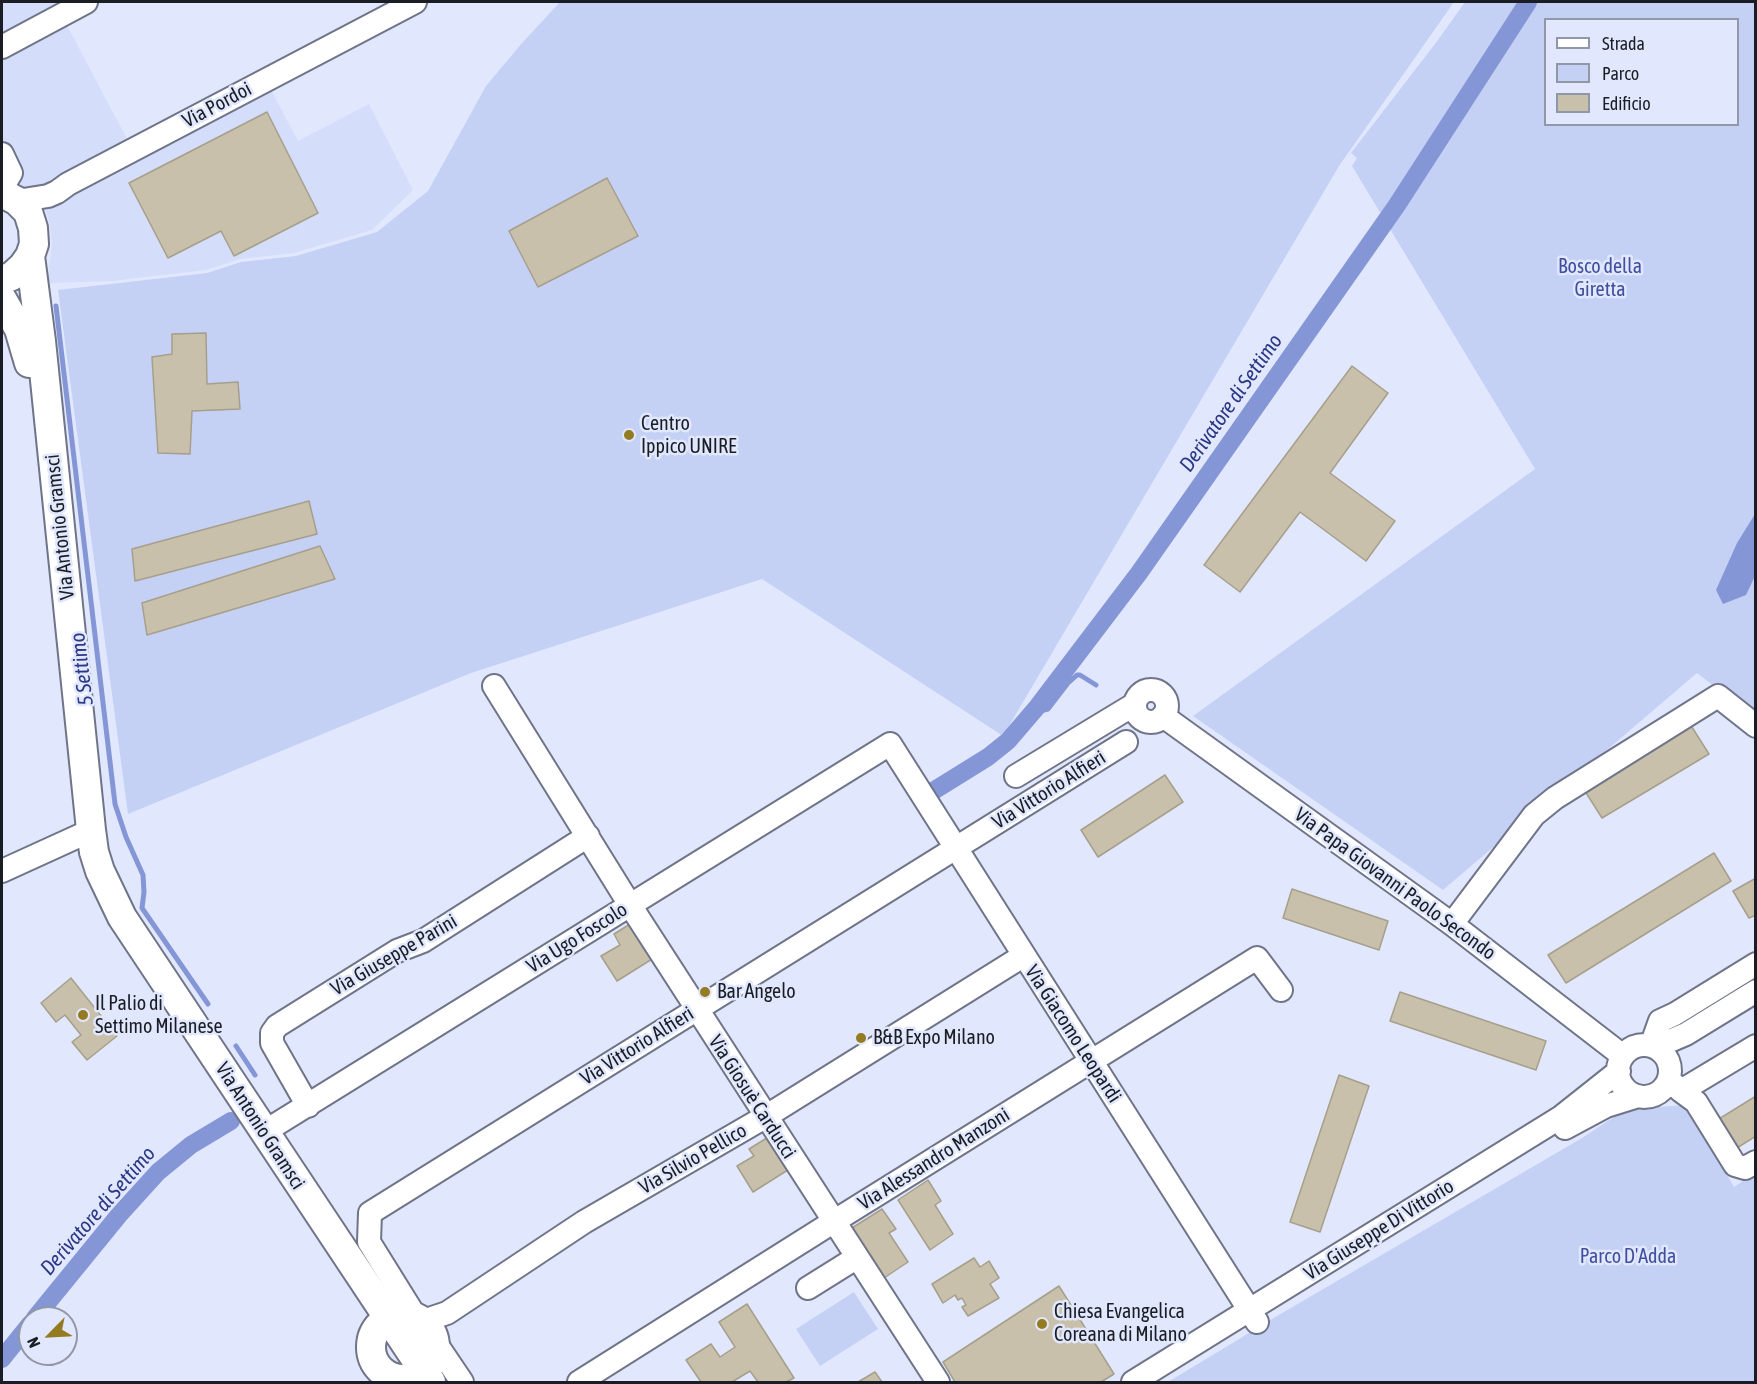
<!DOCTYPE html>
<meta charset="utf-8">
<style>
body{margin:0}
#map{position:relative;width:1757px;height:1384px;overflow:hidden;background:#e1e8fe;font-family:"Asap Condensed",sans-serif}
canvas{display:block}
.frame{position:absolute;inset:0;border:3px solid #1a1d24;pointer-events:none}
.legend{position:absolute;left:1544px;top:18px;width:195px;height:108px;box-sizing:border-box;background:#e1e8fe;border:2px solid #9197a7;margin:0;padding:8px 10px;list-style:none;font-size:18px;color:#1a1d24}
.legend li{display:flex;align-items:center;gap:12px;height:30px}
.legend b{width:30px;border:2px solid #9197a7}
.north{position:absolute;left:18px;top:1306px;width:60px;height:60px;box-sizing:border-box;background:#e1e8fe;border:2px solid #9197a7;border-radius:50%;rotate:246deg;font-size:16px;font-weight:700;line-height:24px;text-align:center;color:#1a1d24}
.north::after{content:'';display:block;margin:auto;width:21px;height:27px;background:#947a20;clip-path:polygon(50% 0,100% 100%,50% 72%,0 100%)}
</style>
<div id="map">
<canvas width="1757" height="1384"></canvas>
<div class="frame"></div>
<ul class="legend">
<li><b style="height:8px;background:#fff"></b>Strada</li>
<li><b style="height:16px;background:#c5d0f5"></b>Parco</li>
<li><b style="height:16px;background:#c8c0ab"></b>Edificio</li>
</ul>
<div class="north">N</div>
</div>
<script>
const c = document.querySelector('canvas').getContext('2d');
c.lineJoin = 'round';
function fill(path, color) {
  c.fillStyle = color;
  c.fill(path, 'evenodd');
}
function poly(rows) {
  const path = new Path2D();
  for (const r of rows) {
    if (r.length === 3) {
      path.moveTo(r[0] + r[2], r[1]);
      path.arc(r[0], r[1], r[2], 0, 2 * Math.PI);
      continue;
    }
    path.moveTo(r[0], r[1]);
    for (let i = 2; i < r.length; i += 2) path.lineTo(r[i], r[i + 1]);
  }
  return path;
}
function stroke(path, color, width, dash) {
  c.strokeStyle = color;
  c.lineWidth = width;
  c.lineCap = dash ? 'butt' : 'round';
  c.setLineDash(dash || []);
  c.stroke(path);
}
function write(font, color, halo, rows, align = 'center') {
  c.font = font + ' "Asap Condensed",sans-serif';
  c.lineWidth = 5;
  c.setLineDash([]);
  c.textBaseline = 'middle';
  c.strokeStyle = halo;
  c.fillStyle = color;
  for (const [text, x, y, turn = 0] of rows) {
    c.save();
    c.translate(x, y);
    c.rotate((+turn || 0) * Math.PI / 180);
    c.textAlign = isNaN(turn) ? turn : align;
    if (halo) c.strokeText(text, 0, 0);
    c.fillText(text, 0, 0);
    c.restore();
  }
}
fill(poly([
 [2,2,55,2,60,12,2,43],
 [63,18,134,152,30,203,2,147,2,51],
 [270,88,298,141,369,104,413,190,372,230,294,253,240,259,206,270,112,281,47,283,52,244,50,225,46,210]
]), '#d4ddfa');
fill(poly([
 [560,2,1454,2,1339,166,1003,736,762,579,471,673,128,814,58,290,207,273,241,262,296,256,377,232,428,191,486,86,522,43],
 [1465,2,1755,2,1755,718,1697,673,1443,890,1193,716,1535,469,1352,166,1357,158,1351,153,1438,40],
 [1546,20,1738,20,1738,124,1546,124],
 [1687,1105,1734,1187,1755,1173,1755,1382,1168,1382,1277,1316,1582,1138,1626,1109],
 [854,1292,878,1329,820,1366,796,1329]
]), '#c5d0f5');
fill(poly([
 [1755,514,1755,576,1746,595,1723,604,1716,590,1737,543]
]), '#8596d7');
stroke(poly([
 [56,306,115,804,126,837,143,875,144,892,142,908,208,1004],
 [1038,706,1044,710,1048,709,1068,683,1077,675,1080,675,1096,685],
 [236,1046,255,1075]
]), '#8596d7', 5);
stroke(poly([
 [930,793,988,757,1008,741,1038,706,1139,573,1397,205,1528,2],
 [35,1318,119,1215,158,1172,191,1145,231,1121],
 [2,1359,30,1324]
]), '#8596d7', 18);
const building = poly([
 [267,112,318,213,234,256,221,231,168,258,129,183,267,112],
 [607,178,638,236,538,287,509,231,607,178],
 [206,333,207,384,238,382,240,409,192,411,190,454,158,453,152,357,172,354,172,334,206,333],
 [1352,366,1388,393,1330,473,1395,521,1366,561,1300,512,1240,592,1204,565,1352,366],
 [309,501,317,534,135,581,132,549,309,501],
 [320,546,335,579,147,635,142,603,320,546],
 [1690,724,1709,754,1602,818,1583,788,1690,724],
 [1165,775,1183,802,1098,857,1081,830,1165,775],
 [1714,853,1731,881,1566,983,1548,955,1714,853],
 [1756,878,1756,915,1749,918,1733,891,1756,878],
 [1292,889,1388,921,1379,950,1283,918,1292,889],
 [635,921,657,956,617,981,601,956,620,945,614,934,635,921],
 [71,978,117,1036,87,1060,72,1042,81,1035,65,1015,56,1022,41,1003,71,978],
 [1400,992,1546,1041,1536,1070,1390,1021,1400,992],
 [1339,1075,1369,1086,1320,1232,1290,1222,1339,1075],
 [1756,1096,1756,1136,1732,1151,1714,1122,1756,1096],
 [770,1136,791,1168,753,1192,737,1166,754,1156,749,1149,770,1136],
 [928,1180,941,1201,935,1205,953,1234,930,1250,898,1200,928,1180],
 [882,1209,896,1229,889,1233,908,1262,884,1278,852,1228,882,1209],
 [974,1258,980,1267,989,1261,999,1278,990,1284,999,1298,968,1316,962,1307,966,1305,962,1298,958,1300,955,1295,943,1303,932,1284,974,1258],
 [1059,1286,1114,1374,1101,1382,955,1382,943,1362,1059,1286],
 [747,1304,794,1378,786,1382,758,1382,750,1371,732,1382,701,1382,686,1360,711,1344,720,1357,735,1347,719,1322,747,1304],
 [875,1372,882,1382,858,1382,875,1372]
]);
fill(building, '#c8c0ab');
stroke(building, '#a69f8b', 1.5);
const minor = poly([
 [2,47,86,2],
 [2,154,11,173,2,188],
 [17,201,48,196,57,192,68,184,415,2],
 [494,686,630,905,938,1382],
 [1151,706,16],
 [1163,716,1452,924,1623,1056],
 [1016,776,1135,704],
 [2,871,81,835],
 [1452,924,1534,815,1555,798,1718,696,1756,726],
 [1644,1071,26],
 [1651,1046,1660,1021,1675,1014,1756,964],
 [1651,1046,1672,1040,1686,1034,1756,991],
 [1670,1086,1676,1086,1681,1091,1756,1046],
 [1681,1091,1696,1102,1735,1165,1745,1168,1756,1162],
 [308,1106,272,1043,272,1033,277,1026,397,951,423,941,588,836],
 [1565,1128,1606,1106,1638,1096],
 [264,1132,890,744,1257,1322],
 [808,1288,856,1258],
 [415,1316,369,1242,370,1213,1126,742],
 [423,1321,447,1313,584,1222,765,1117,1023,956],
 [435,1342,462,1382],
 [384,1382,387,1375],
 [579,1382,833,1222,1257,958,1281,990],
 [1133,1382,1561,1117,1619,1071]
]);
const major = poly([
 [2,193,17,201,28,212,33,228,34,244,30,256,23,266,12,276,2,280],
 [30,256,41,341,91,830,94,852,100,871,122,917,431,1382],
 [2,299,19,329,29,363],
 [403,1347,32]
]);
stroke(minor, '#6f7488', 26);
stroke(major, '#6f7488', 32);
stroke(minor, '#fff', 22);
stroke(major, '#fff', 28);
for (const [x, y, r, color] of [
 [629,435,6,"#947a20"],
 [705,992,6,"#947a20"],
 [83,1015,6,"#947a20"],
 [861,1038,6,"#947a20"],
 [1042,1324,6,"#947a20"]
]) {
  const dot = new Path2D();
  dot.arc(x, y, r, 0, 2 * Math.PI);
  c.fillStyle = color;
  c.fill(dot);
  stroke(dot, '#e1e8fe', 2);
}
write('20px', '#1a1d24', '#e1e8fe', [
 ["Via Pordoi",217,105,-28],
 ["Via Antonio Gramsci",60,527,-96],
 ["Via Vittorio Alfieri",1049,790,-32],
 ["Via Papa Giovanni Paolo Secondo",1395,884,36],
 ["Via Ugo Foscolo",577,938,-32],
 ["Via Giuseppe Parini",394,955,-30],
 ["Via Giacomo Leopardi",1073,1034,57],
 ["Via Vittorio Alfieri",637,1046,-32],
 ["Via Giosuè Carducci",752,1097,57],
 ["Via Antonio Gramsci",260,1126,57],
 ["Via Silvio Pellico",693,1159,-30],
 ["Via Alessandro Manzoni",934,1159,-32],
 ["Via Giuseppe Di Vittorio",1379,1230,-32]
]);
write('20px', '#404f9e', '#e1e8fe', [
 ["Bosco della",1600,267],
 ["Giretta",1600,290],
 ["Parco D'Adda",1628,1257]
]);
write('20px', '#1a1d24', '#e1e8fe', [
 ["Centro",641,424],
 ["Ippico UNIRE",641,447],
 ["Bar Angelo",717,992],
 ["Il Palio di",95,1004],
 ["Settimo Milanese",95,1027],
 ["B&B Expo Milano",873,1038],
 ["Chiesa Evangelica",1054,1312],
 ["Coreana di Milano",1054,1335]
], 'left');
write('italic 21px', '#2d3885', '#e1e8fe', [
 ["Derivatore di Settimo",1231,403,-55],
 ["5 Settimo",82,669,-97],
 ["Derivatore di Settimo",98,1211,-49]
]);
</script>
